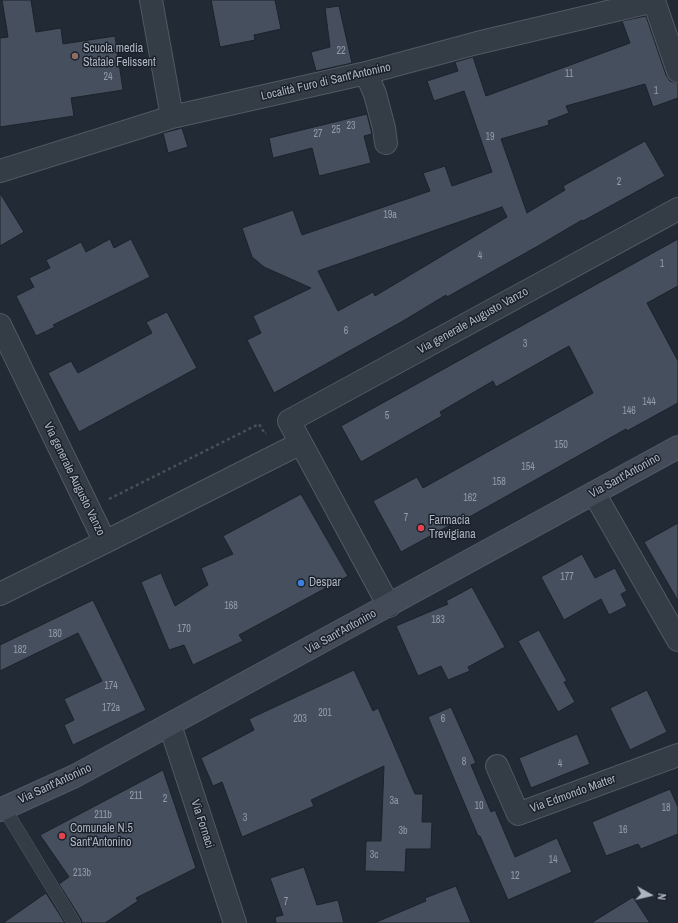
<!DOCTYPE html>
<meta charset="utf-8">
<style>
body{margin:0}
#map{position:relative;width:678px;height:923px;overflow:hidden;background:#212a35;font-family:"Archivo Narrow",sans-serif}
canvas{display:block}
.north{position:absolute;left:630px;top:875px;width:40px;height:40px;-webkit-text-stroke:3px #1a212a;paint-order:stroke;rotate:98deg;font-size:11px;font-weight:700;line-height:16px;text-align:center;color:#afb6c3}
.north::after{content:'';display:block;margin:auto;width:14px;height:18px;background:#afb6c3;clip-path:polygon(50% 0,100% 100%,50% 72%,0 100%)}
</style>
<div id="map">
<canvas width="678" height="923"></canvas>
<div class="north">N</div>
</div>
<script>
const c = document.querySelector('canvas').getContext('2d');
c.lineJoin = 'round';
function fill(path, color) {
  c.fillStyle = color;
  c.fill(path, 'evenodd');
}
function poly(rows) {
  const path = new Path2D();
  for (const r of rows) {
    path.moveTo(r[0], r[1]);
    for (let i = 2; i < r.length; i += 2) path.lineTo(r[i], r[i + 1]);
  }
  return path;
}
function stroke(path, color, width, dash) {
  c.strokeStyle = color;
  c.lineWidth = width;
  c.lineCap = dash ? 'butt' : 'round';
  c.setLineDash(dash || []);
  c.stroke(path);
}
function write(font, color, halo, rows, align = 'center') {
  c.font = font + ' "Archivo Narrow",sans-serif';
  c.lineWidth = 3;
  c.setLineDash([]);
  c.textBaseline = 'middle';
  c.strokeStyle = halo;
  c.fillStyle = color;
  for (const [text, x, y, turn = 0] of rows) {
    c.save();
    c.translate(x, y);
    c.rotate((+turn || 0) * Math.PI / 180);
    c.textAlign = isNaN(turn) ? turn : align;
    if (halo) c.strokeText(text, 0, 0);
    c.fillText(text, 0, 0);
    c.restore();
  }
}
const building = poly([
 [2,0,31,0,36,32,61,28,63,44,115,36,123,90,71,98,74,116,0,127,0,38,8,37,2,0],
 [211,0,275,0,281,29,254,35,255,40,220,47,211,0],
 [339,6,352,63,316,71,311,52,330,47,325,8,339,6],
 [646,16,666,75,670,81,678,83,678,98,653,107,645,84,566,106,569,113,548,121,549,125,501,139,527,213,565,190,563,186,645,141,665,176,583,221,582,220,538,246,447,297,446,295,403,321,274,393,247,340,261,333,253,316,311,288,264,267,252,257,242,228,293,210,302,235,430,191,423,173,445,166,452,186,492,172,464,91,434,101,427,81,458,71,455,62,473,57,486,96,630,43,622,21,646,16],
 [502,207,507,217,375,296,373,292,338,311,318,271,502,207],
 [367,114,372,134,364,136,371,163,319,176,312,148,273,158,269,138,367,114],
 [182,128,188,147,168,153,163,133,182,128],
 [0,193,24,232,0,246,0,193],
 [110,239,114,248,131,239,150,277,53,325,55,327,36,336,16,296,34,287,29,278,50,268,46,260,81,242,86,252,110,239],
 [678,239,678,286,647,303,678,361,678,403,627,431,626,429,464,520,463,518,401,552,373,501,417,477,423,488,593,393,569,346,496,387,493,381,440,412,442,416,361,462,341,426,678,239],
 [167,312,197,368,79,432,48,373,71,361,78,373,152,333,146,322,167,312],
 [301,494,348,576,239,635,243,641,193,665,184,645,169,650,141,582,161,573,175,606,208,585,201,568,233,554,223,536,301,494],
 [678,523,678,601,644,542,678,523],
 [582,554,595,578,615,568,627,591,621,594,627,606,609,615,601,599,564,620,541,577,582,554],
 [472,587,505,647,468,667,470,671,448,680,441,666,418,676,396,626,448,604,446,601,472,587],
 [93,600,146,710,73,745,64,725,74,720,64,699,102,681,78,633,0,671,0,645,93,600],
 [539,630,567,681,564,682,575,702,558,712,518,641,539,630],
 [354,670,373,711,378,708,415,794,423,794,422,822,432,822,431,849,406,849,405,872,365,871,366,841,381,841,384,766,311,800,314,806,242,837,222,782,213,786,201,758,254,730,249,719,354,670],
 [647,690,667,732,630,750,610,708,647,690],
 [451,707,476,763,471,765,491,812,495,810,515,857,557,838,572,872,508,900,480,836,478,836,428,717,451,707],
 [577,734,590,764,531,788,519,758,577,734],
 [163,770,196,868,136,898,138,901,105,923,82,923,81,919,59,884,69,877,40,835,163,770],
 [670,789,678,807,678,834,641,849,638,844,606,856,592,822,670,789],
 [304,867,317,905,338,900,344,923,276,923,275,917,283,915,270,878,304,867],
 [456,886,471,923,374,923,426,901,425,898,456,886],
 [46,893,65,923,3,923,46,893],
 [633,897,650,923,591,923,633,897]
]);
fill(building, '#454f5d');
stroke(building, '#1c232c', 1);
const lane = poly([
 [4,808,74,923]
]);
const street = poly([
 [151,0,172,117],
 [366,73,375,94,384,128,386,143],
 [0,171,172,117,366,73,477,43,654,1,678,71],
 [0,325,105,542,301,443],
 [594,493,678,640],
 [0,594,105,542],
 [389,606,289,421,678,209],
 [170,725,235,923],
 [497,766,518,814,678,755]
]);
const secondary = poly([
 [0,810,75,776,678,447]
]);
stroke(lane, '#525964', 14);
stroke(street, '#525964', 24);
stroke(secondary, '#525964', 24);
stroke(poly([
 [109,499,259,424,265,434,266,433]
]), '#435356', 2.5, [3, 3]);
stroke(lane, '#343c46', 13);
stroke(street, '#343c46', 22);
stroke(secondary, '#434b59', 22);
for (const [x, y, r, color] of [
 [75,56,4,"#8d6e63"],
 [421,528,4,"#e0444e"],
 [301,583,4,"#3f7fe0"],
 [62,836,4,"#e0444e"]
]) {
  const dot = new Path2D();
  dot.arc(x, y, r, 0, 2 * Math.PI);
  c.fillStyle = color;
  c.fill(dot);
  stroke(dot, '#1a212a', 1.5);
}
write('10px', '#949caa', null, [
 ["22",341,51],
 ["11",569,74],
 ["24",108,77],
 ["1",656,91],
 ["23",351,126],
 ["25",336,130],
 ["27",318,134],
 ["19",490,137],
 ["2",619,182],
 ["19a",390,215],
 ["4",480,256],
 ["1",662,264],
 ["6",346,331],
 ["3",525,344],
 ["144",649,402],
 ["146",629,411],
 ["5",387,416],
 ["150",561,445],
 ["154",528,467],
 ["158",499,482],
 ["162",470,498],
 ["7",406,518],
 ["177",567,577],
 ["168",231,606],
 ["183",438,620],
 ["170",184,629],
 ["180",55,634],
 ["182",20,650],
 ["174",111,686],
 ["172a",111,708],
 ["201",325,713],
 ["203",300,719],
 ["6",443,719],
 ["8",464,762],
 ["4",560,764],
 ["211",136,796],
 ["2",165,799],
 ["3a",394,801],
 ["10",479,806],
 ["18",666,808],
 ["211b",103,815],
 ["3",245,818],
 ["16",623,830],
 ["3b",403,831],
 ["3c",374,855],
 ["14",553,860],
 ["213b",82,873],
 ["12",515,876],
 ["7",286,902]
]);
write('12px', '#afb6c3', '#1a212a', [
 ["Scuola media",83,49],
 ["Statale Felissent",83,63],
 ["Farmacia",429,521],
 ["Trevigiana",429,535],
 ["Despar",309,583],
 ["Comunale N.5",70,829],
 ["Sant'Antonino",70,843]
], 'left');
write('12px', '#afb6c3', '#1a212a', [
 ["Località Furo di Sant'Antonino",326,82,-13],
 ["Via generale Augusto Vanzo",473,321,-29],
 ["Via Sant'Antonino",625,476,-29],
 ["Via generale Augusto Vanzo",74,479,64],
 ["Via Sant'Antonino",341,632,-29],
 ["Via Sant'Antonino",55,784,-25],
 ["Via Edmondo Matter",573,794,-20],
 ["Via Fornaci",202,824,72]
]);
</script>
